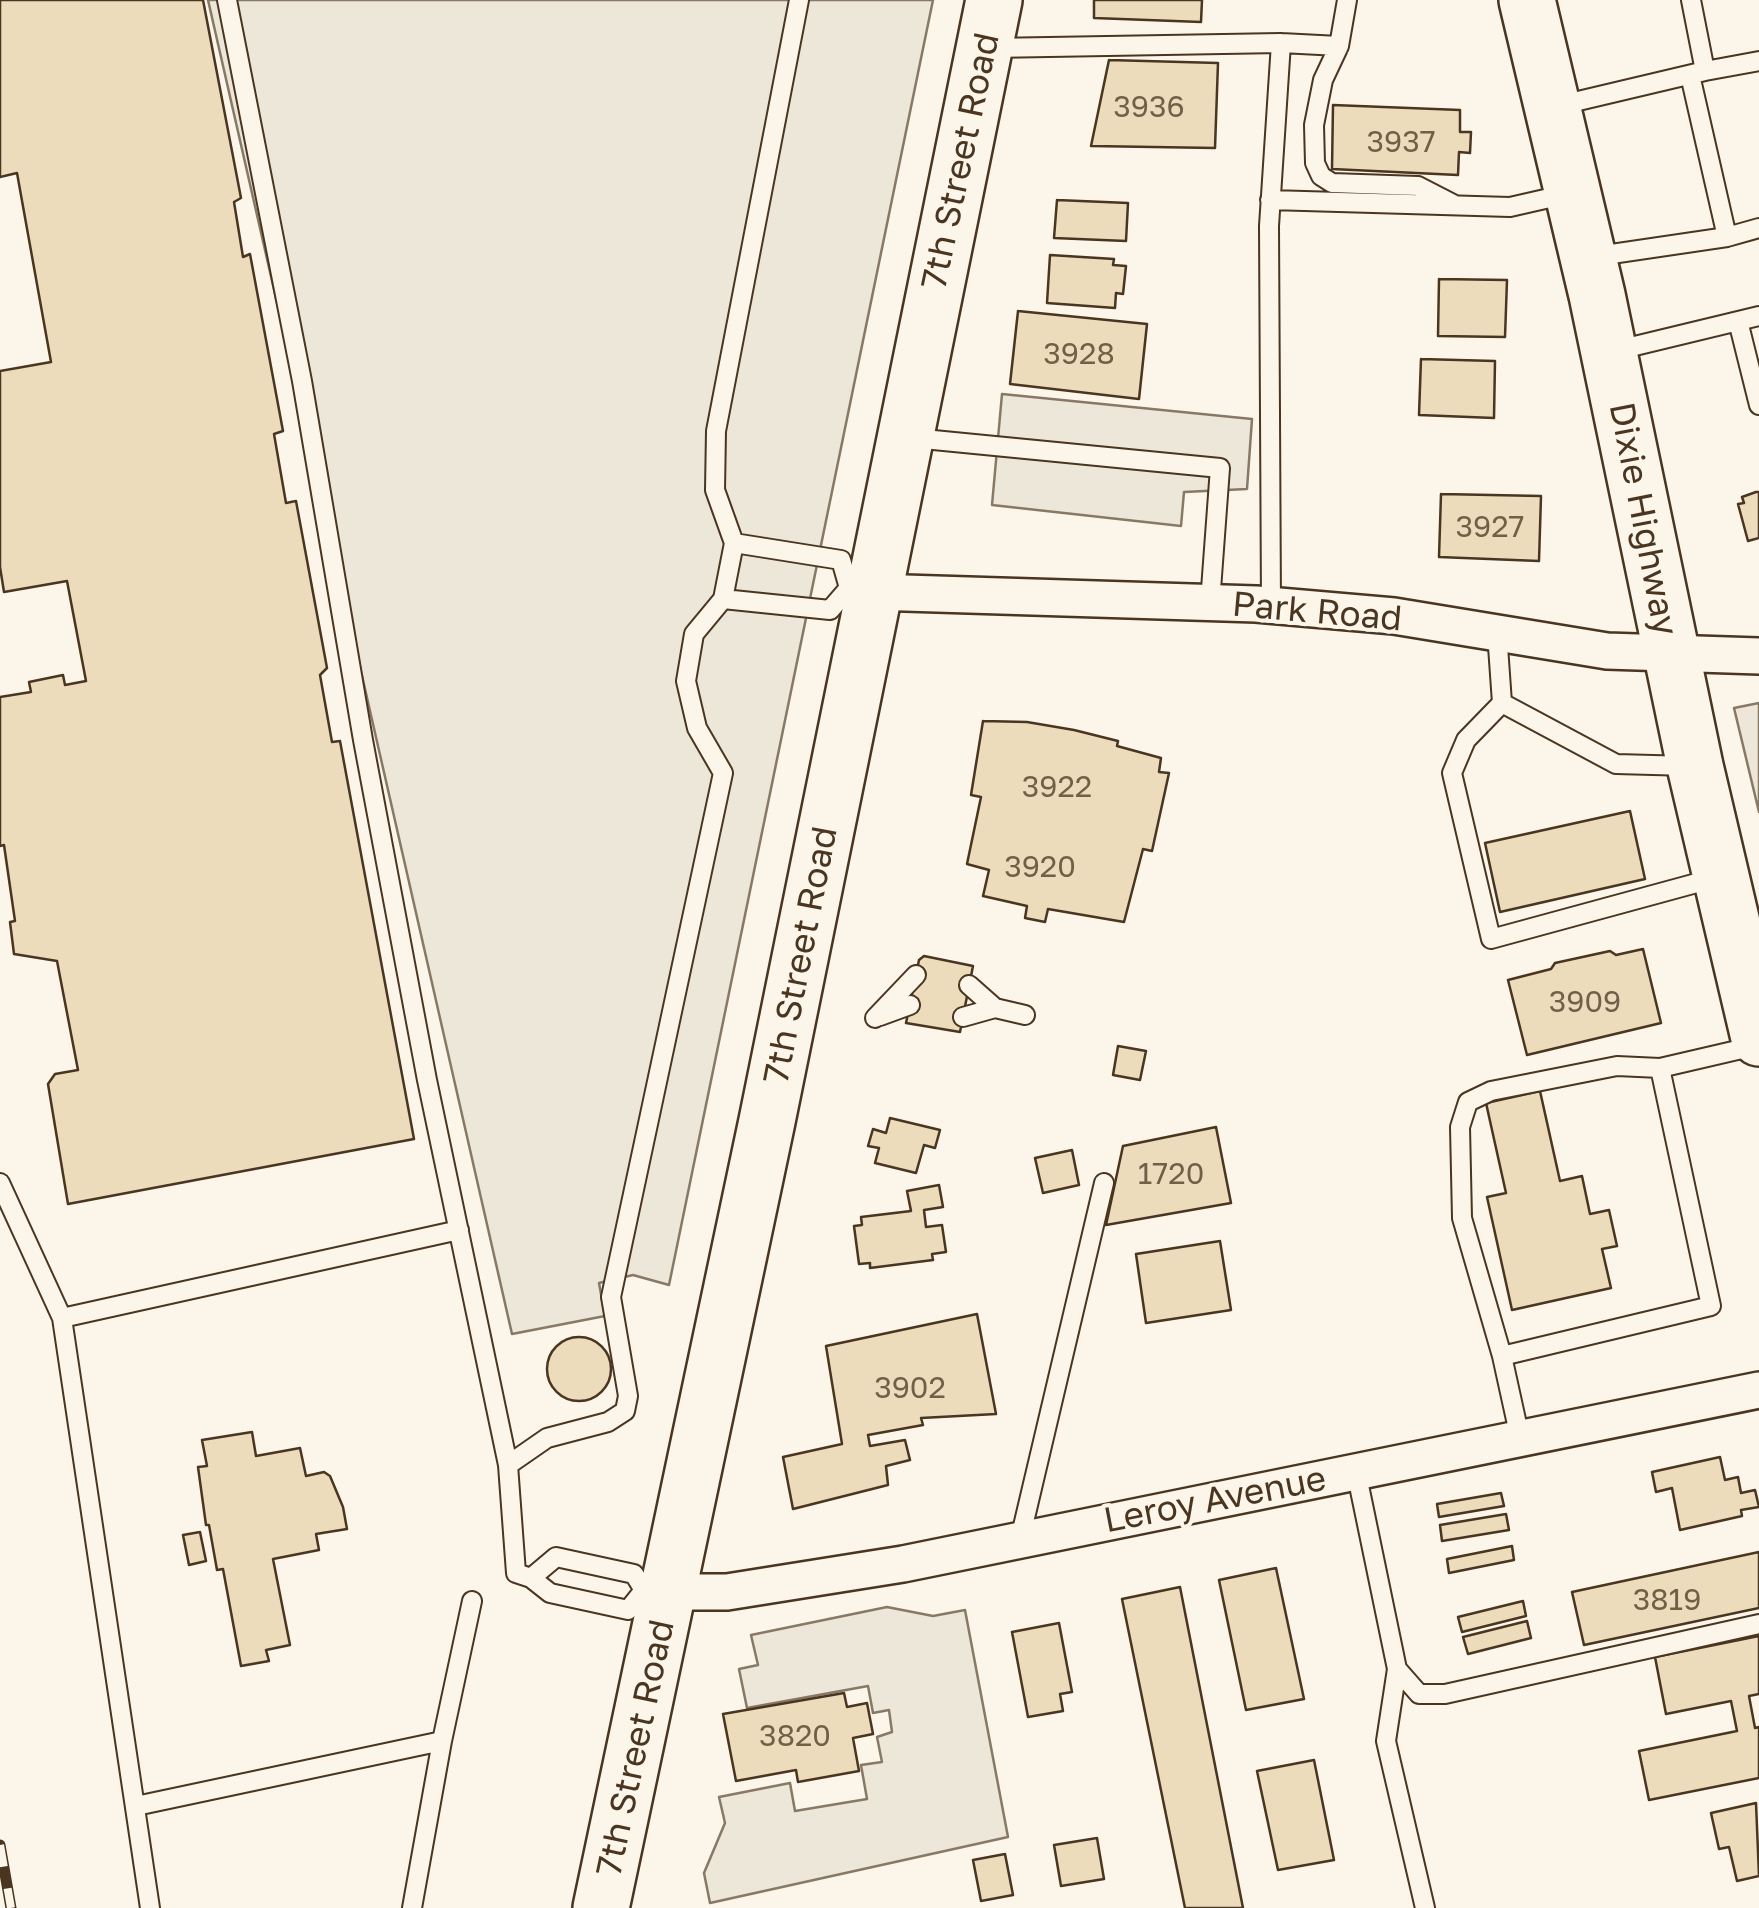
<!DOCTYPE html>
<style>
body{margin:0}
canvas{display:block;background:#fbf6e9}
</style>
<canvas width="1759" height="1908"></canvas>
<script>
const c = document.querySelector('canvas').getContext('2d');
c.lineJoin = 'round';
function fill(path, color) {
  c.fillStyle = color;
  c.fill(path, 'evenodd');
}
function poly(rows) {
  const path = new Path2D();
  for (const r of rows) {
    if (r.length === 3) {
      path.moveTo(r[0] + r[2], r[1]);
      path.arc(r[0], r[1], r[2], 0, 2 * Math.PI);
      continue;
    }
    path.moveTo(r[0], r[1]);
    for (let i = 2; i < r.length; i += 2) path.lineTo(r[i], r[i + 1]);
  }
  return path;
}
function stroke(path, color, width, dash) {
  c.strokeStyle = color;
  c.lineWidth = width;
  c.lineCap = dash ? 'butt' : 'round';
  c.setLineDash(dash || []);
  c.stroke(path);
}
function write(font, color, halo, rows, align = 'center') {
  c.font = font + ' "Golos Text",sans-serif';
  c.lineWidth = 8;
  c.setLineDash([]);
  c.textBaseline = 'middle';
  c.strokeStyle = halo;
  c.fillStyle = color;
  for (const [text, x, y, turn = 0] of rows) {
    c.save();
    c.translate(x, y);
    c.rotate((+turn || 0) * Math.PI / 180);
    c.textAlign = isNaN(turn) ? turn : align;
    if (halo) c.strokeText(text, 0, 0);
    c.fillText(text, 0, 0);
    c.restore();
  }
}
const green = poly([
 [1759,703,1759,812,1734,708,1759,703]
]);
fill(green, '#ede6d9');
stroke(green, '#887966', 2.5);
const parking = poly([
 [208,0,933,0,669,1285,633,1275,599,1283,605,1316,512,1334,208,0],
 [1002,394,1252,419,1247,489,1184,492,1181,526,992,505,1002,394],
 [887,1607,933,1616,965,1610,1008,1837,710,1903,704,1873,725,1823,719,1797,790,1783,795,1811,867,1799,861,1765,882,1762,877,1737,892,1732,889,1710,873,1713,868,1686,747,1708,739,1669,758,1665,751,1635,887,1607]
]);
fill(parking, '#ede7d9');
stroke(parking, '#887966', 2.5);
const building = poly([
 [0,0,203,0,241,198,234,202,243,257,250,254,283,431,274,434,286,503,296,501,327,668,320,675,332,742,340,741,414,1139,68,1204,48,1084,55,1074,78,1070,57,961,14,954,10,922,15,921,4,845,0,846,0,697,31,692,29,682,63,675,65,685,86,681,67,581,4,592,0,567,0,371,51,362,17,173,0,177,0,0],
 [1094,0,1202,0,1201,22,1094,18,1094,0],
 [1109,60,1218,63,1215,148,1091,146,1109,60],
 [1333,105,1460,110,1460,132,1471,132,1470,153,1459,152,1458,175,1332,169,1333,105],
 [1057,200,1128,203,1126,241,1054,238,1057,200],
 [1050,255,1114,259,1113,265,1126,266,1123,294,1116,293,1115,308,1047,303,1050,255],
 [1439,279,1507,280,1505,337,1438,336,1439,279],
 [1018,311,1147,324,1139,399,1010,384,1018,311],
 [1421,359,1495,361,1494,418,1419,415,1421,359],
 [1756,492,1759,492,1759,538,1748,541,1738,504,1744,503,1742,497,1756,492],
 [1441,494,1541,496,1539,561,1439,557,1441,494],
 [983,721,1027,722,1074,730,1118,741,1117,746,1161,758,1159,772,1169,773,1152,851,1143,849,1124,922,1048,909,1045,922,1025,918,1027,906,983,896,989,870,967,864,981,797,971,795,983,721],
 [1630,811,1645,879,1500,912,1485,843,1630,811],
 [1643,949,1661,1023,1527,1055,1508,980,1551,969,1555,963,1610,951,1616,955,1643,949],
 [924,956,973,966,960,1032,906,1023,919,960,924,956],
 [1118,1046,1146,1051,1140,1080,1113,1075,1118,1046],
 [1540,1091,1560,1181,1582,1176,1590,1214,1609,1210,1617,1246,1602,1249,1611,1288,1512,1310,1487,1197,1506,1193,1486,1103,1540,1091],
 [890,1118,940,1130,935,1148,924,1145,916,1173,875,1163,879,1148,868,1146,873,1129,886,1133,890,1118],
 [1216,1127,1231,1203,1106,1225,1123,1146,1216,1127],
 [1072,1150,1079,1185,1043,1193,1035,1158,1072,1150],
 [939,1185,943,1207,924,1210,926,1227,942,1225,946,1252,932,1254,933,1260,870,1268,870,1263,859,1264,854,1226,862,1225,861,1217,911,1211,907,1191,939,1185],
 [1220,1241,1231,1310,1146,1323,1136,1254,1220,1241],
 [977,1314,996,1414,921,1418,923,1425,868,1435,870,1446,905,1440,910,1460,886,1466,888,1485,793,1509,783,1457,842,1444,826,1346,977,1314],
 [579,1369,32],
 [252,1432,256,1456,300,1448,306,1476,324,1472,330,1476,343,1507,347,1529,316,1534,319,1550,273,1559,290,1645,266,1650,269,1661,241,1666,223,1569,217,1570,209,1525,206,1525,198,1467,207,1466,202,1440,252,1432],
 [1720,1457,1725,1480,1738,1477,1741,1493,1755,1490,1759,1507,1741,1510,1742,1516,1680,1530,1672,1488,1656,1492,1652,1472,1720,1457],
 [1501,1493,1504,1506,1439,1517,1437,1504,1501,1493],
 [1506,1514,1509,1530,1442,1541,1440,1525,1506,1514],
 [200,1532,206,1561,189,1565,183,1535,200,1532],
 [1512,1546,1514,1560,1449,1573,1447,1559,1512,1546],
 [1759,1552,1759,1608,1584,1645,1572,1592,1759,1552],
 [1276,1568,1304,1699,1246,1710,1219,1580,1276,1568],
 [1180,1587,1243,1908,1185,1908,1122,1599,1180,1587],
 [1523,1601,1526,1616,1462,1632,1458,1617,1523,1601],
 [1527,1621,1531,1638,1468,1654,1463,1637,1527,1621],
 [1059,1623,1072,1692,1060,1694,1063,1711,1028,1717,1012,1632,1059,1623],
 [1759,1636,1759,1694,1749,1696,1755,1728,1759,1727,1759,1778,1649,1800,1639,1751,1737,1731,1731,1701,1666,1714,1655,1657,1759,1636],
 [844,1693,847,1707,867,1703,873,1734,853,1738,859,1771,798,1782,796,1770,736,1781,723,1714,844,1693],
 [1314,1760,1334,1860,1278,1870,1257,1771,1314,1760],
 [1756,1803,1759,1876,1737,1881,1729,1847,1719,1849,1711,1813,1756,1803],
 [1097,1838,1104,1879,1061,1886,1054,1845,1097,1838],
 [1005,1854,1013,1895,981,1901,973,1860,1005,1854]
]);
fill(building, '#ecdcbc');
stroke(building, '#4a3520', 2.5);
const lane = poly([
 [227,0,302,381,363,740,427,1080,508,1465],
 [1339,46,1323,80,1314,125,1315,163,1321,176,1332,183,1418,186,1453,204],
 [991,48,1281,43,1339,46,1347,0],
 [1705,71,1759,61],
 [1557,106,1705,71,1691,0],
 [1270,200,1510,207,1567,194],
 [1727,237,1759,228],
 [1591,257,1727,237,1690,75],
 [1738,321,1759,405],
 [1614,351,1759,316],
 [913,438,1220,468,1210,603],
 [734,543,841,560,849,588],
 [723,599,830,610,849,588],
 [1271,605,1269,226,1281,43],
 [1497,632,1502,703,1616,764,1690,766],
 [1502,703,1466,740,1452,773,1491,939,1715,878],
 [969,985,995,1008],
 [880,1016,910,1005],
 [963,1017,995,1008,1025,1015],
 [875,1018,916,975],
 [0,1183,62,1318,150,1908],
 [62,1318,459,1230],
 [1502,1356,1711,1306,1660,1068,1759,1045],
 [1520,1438,1502,1356,1462,1218,1460,1127,1468,1102,1491,1091,1617,1066,1660,1068],
 [1356,1471,1397,1669,1386,1741,1425,1908],
 [1020,1539,1104,1183],
 [531,1578,556,1557,634,1574,644,1590],
 [644,1590,628,1610,550,1593,531,1578,516,1573,508,1465,547,1438,608,1422,625,1411,628,1396,611,1297,723,773,697,728,686,681,694,634,723,599,734,543,715,490,716,431,799,0],
 [1397,1669,1419,1694,1445,1694,1759,1624],
 [136,1806,442,1741],
 [412,1908,442,1741,472,1601]
]);
const street = poly([
 [873,592,1256,604,1394,616,1607,651,1759,656],
 [669,1592,727,1592,903,1564,1759,1390]
]);
const primary = poly([
 [1527,0,1597,295,1695,766,1759,1038],
 [601,1908,767,1121,994,0]
]);
stroke(lane, '#4a3520', 22);
stroke(street, '#4a3520', 40);
stroke(primary, '#4a3520', 60);
stroke(lane, '#fbf6e9', 18);
stroke(street, '#fbf6e9', 35);
stroke(primary, '#fbf6e9', 55);
const rail = poly([
 [0,1845,11,1908]
]);
stroke(rail, '#4a3520', 11);
stroke(rail, '#fbf6e9', 8, [22]);
write('30px', '#725f47', null, [
 ["3936",1149,107],
 ["3937",1401,142],
 ["3928",1079,354],
 ["3927",1490,527],
 ["3922",1057,787],
 ["3920",1040,867],
 ["3909",1585,1002],
 ["1720",1171,1174],
 ["3902",910,1388],
 ["3819",1667,1600],
 ["3820",795,1736]
]);
write('35px', '#4a3520', '#fbf6e9', [
 ["7th Street Road",961,161,-78],
 ["Dixie Highway",1643,519,79],
 ["Park Road",1317,612,5],
 ["7th Street Road",801,955,-79],
 ["Leroy Avenue",1215,1500,-11],
 ["7th Street Road",636,1748,-78]
]);
</script>
